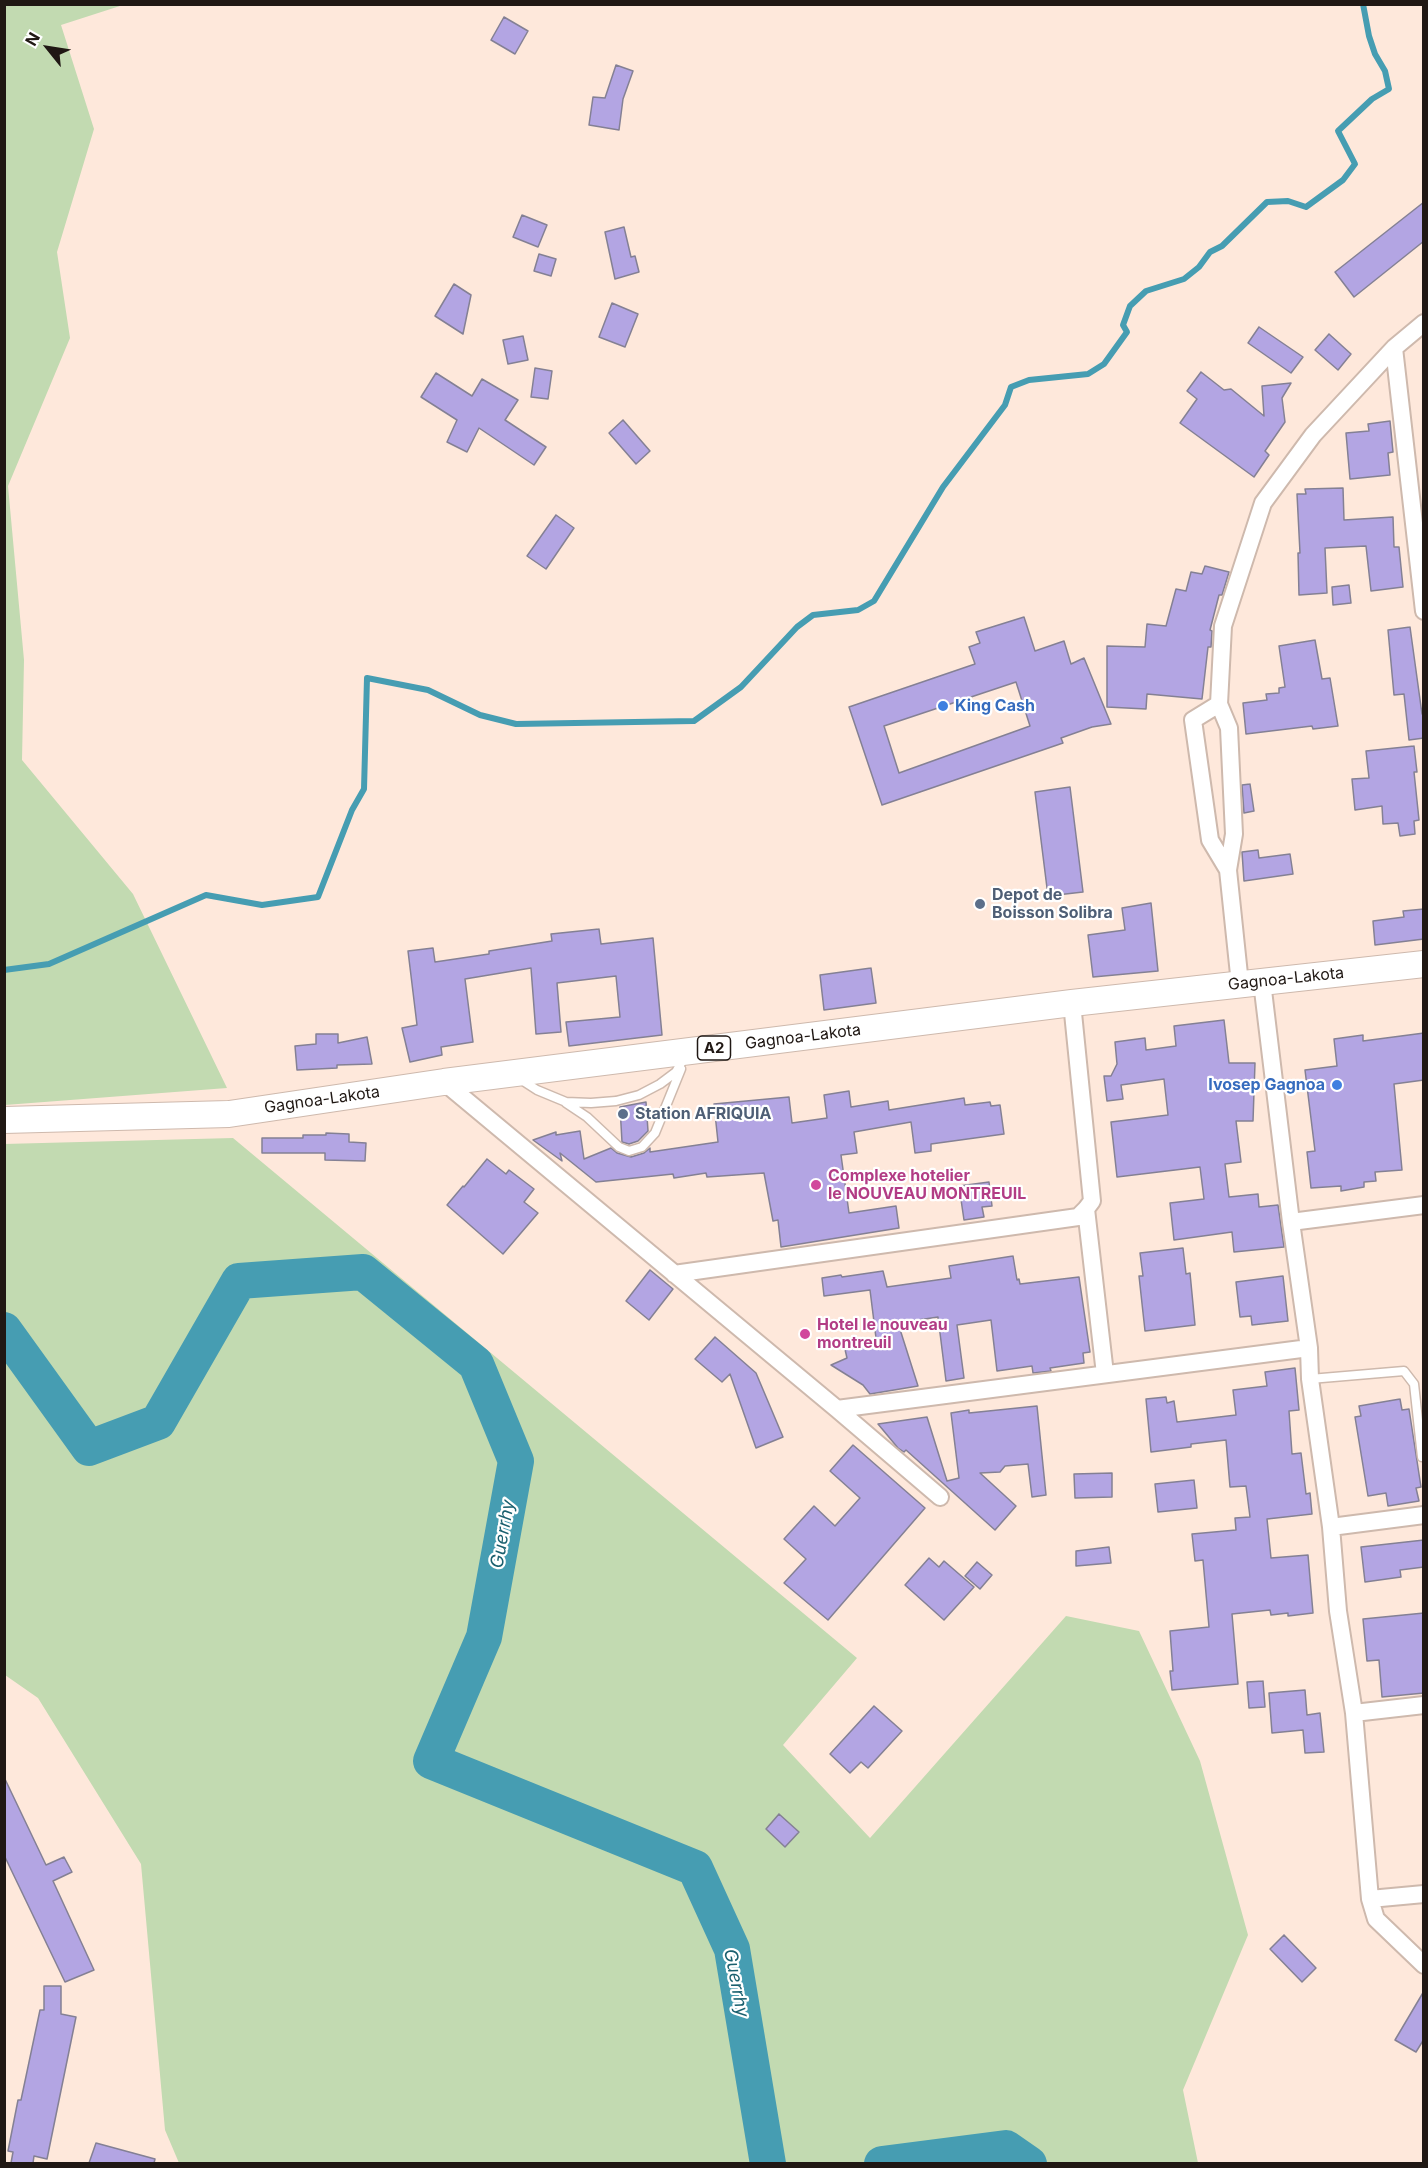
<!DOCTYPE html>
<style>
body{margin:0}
#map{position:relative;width:1428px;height:2168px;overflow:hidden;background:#fee8db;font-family:Inter,sans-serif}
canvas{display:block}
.frame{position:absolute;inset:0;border:6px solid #201814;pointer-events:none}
.north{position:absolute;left:18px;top:18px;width:60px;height:60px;-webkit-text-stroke:4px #fff;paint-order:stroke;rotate:300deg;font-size:16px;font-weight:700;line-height:24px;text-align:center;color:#201814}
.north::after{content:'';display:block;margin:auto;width:21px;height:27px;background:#201814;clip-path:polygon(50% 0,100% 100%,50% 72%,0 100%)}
</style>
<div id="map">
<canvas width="1428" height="2168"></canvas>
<div class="frame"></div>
<div class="north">N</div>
</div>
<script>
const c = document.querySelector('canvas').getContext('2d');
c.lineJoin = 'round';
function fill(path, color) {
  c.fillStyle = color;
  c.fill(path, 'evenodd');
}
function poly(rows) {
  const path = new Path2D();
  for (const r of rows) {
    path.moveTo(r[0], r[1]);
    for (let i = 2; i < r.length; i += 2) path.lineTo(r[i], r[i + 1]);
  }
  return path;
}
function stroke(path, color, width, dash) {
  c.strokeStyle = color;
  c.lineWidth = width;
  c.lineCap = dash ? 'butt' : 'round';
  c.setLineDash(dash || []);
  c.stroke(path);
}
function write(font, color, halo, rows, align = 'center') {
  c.font = font + ' Inter,sans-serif';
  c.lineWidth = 4.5;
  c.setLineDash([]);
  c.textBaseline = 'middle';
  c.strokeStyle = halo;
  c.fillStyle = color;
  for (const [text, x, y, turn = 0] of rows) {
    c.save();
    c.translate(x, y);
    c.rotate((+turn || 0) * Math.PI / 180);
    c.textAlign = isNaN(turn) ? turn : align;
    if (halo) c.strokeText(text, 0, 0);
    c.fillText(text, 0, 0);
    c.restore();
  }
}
fill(poly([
 [5,4,123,5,61,25,94,129,57,252,70,338,8,486,24,660,22,760,133,894,227,1088,5,1105],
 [233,1138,857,1658,783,1745,870,1838,1066,1616,1139,1631,1200,1761,1248,1935,1183,2090,1198,2163,179,2163,165,2130,141,1864,38,1698,5,1675,4,1144]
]), '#c2dab1');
stroke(poly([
 [4,970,49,964,206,895,262,905,318,897,352,810,364,789,367,678,428,690,480,715,516,724,694,721,741,687,797,627,813,615,858,610,874,601,943,487,1005,405,1011,387,1029,380,1088,374,1104,364,1127,332,1123,325,1130,306,1146,291,1184,279,1199,267,1210,252,1222,246,1267,202,1288,201,1306,207,1343,180,1355,164,1338,131,1372,99,1389,89,1385,71,1375,54,1369,36,1363,4]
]), '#469db2', 6);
stroke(poly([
 [4,1330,89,1448,158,1422,239,1281,363,1272,476,1364,516,1461,484,1637,431,1761,695,1868,732,1949,768,2164],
 [882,2164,1006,2148,1029,2164]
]), '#469db2', 36);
const building = poly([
 [504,17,528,31,515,54,491,40,504,17],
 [616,65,633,71,623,99,619,130,589,125,593,97,605,98,616,65],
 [1424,202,1424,241,1354,297,1335,272,1424,202],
 [522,215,547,225,538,247,513,237,522,215],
 [624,227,631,257,635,256,639,272,615,279,605,232,624,227],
 [539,254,556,259,551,276,534,271,539,254],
 [454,284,471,295,463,334,435,316,454,284],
 [612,303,638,314,625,347,599,337,612,303],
 [1259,327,1303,357,1291,373,1248,343,1259,327],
 [1329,334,1351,354,1338,370,1315,350,1329,334],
 [523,336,528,360,508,364,503,340,523,336],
 [535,368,552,371,548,399,531,397,535,368],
 [1201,372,1224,390,1231,389,1264,416,1262,386,1291,383,1282,398,1285,422,1265,451,1269,455,1254,477,1180,423,1197,399,1187,391,1201,372],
 [436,373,472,396,482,379,518,400,505,420,546,447,534,465,479,428,467,452,447,442,457,420,421,397,436,373],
 [623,420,650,451,636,464,609,433,623,420],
 [1390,421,1393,452,1388,453,1390,475,1350,479,1346,433,1369,431,1368,424,1390,421],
 [1343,488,1344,520,1393,517,1394,547,1399,547,1403,587,1371,591,1366,546,1325,548,1327,593,1299,595,1298,553,1300,553,1297,494,1306,494,1305,489,1343,488],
 [556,515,574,528,546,569,527,556,556,515],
 [1205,566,1229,572,1222,595,1219,595,1210,630,1212,631,1211,647,1208,647,1202,699,1147,694,1146,709,1107,707,1107,646,1145,647,1147,624,1166,626,1176,589,1186,591,1191,572,1202,574,1205,566],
 [1349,585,1351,603,1333,605,1332,587,1349,585],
 [1024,617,1035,651,1064,641,1071,664,1084,658,1111,724,1092,727,1061,738,1063,743,882,805,849,707,975,664,969,647,980,643,976,632,1024,617],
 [1016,682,1030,726,899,773,884,726,1016,682],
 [1410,627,1422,714,1424,713,1424,738,1409,740,1404,694,1394,695,1388,630,1410,627],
 [1315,640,1322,679,1330,678,1338,726,1313,729,1312,726,1246,734,1243,703,1267,700,1266,694,1279,693,1279,688,1285,687,1279,646,1315,640],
 [1414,746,1417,772,1414,772,1419,820,1414,821,1415,834,1400,836,1398,823,1383,824,1382,806,1355,810,1352,779,1369,778,1366,751,1414,746],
 [1250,784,1254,811,1244,813,1242,785,1250,784],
 [1070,787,1083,892,1048,896,1035,792,1070,787],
 [1258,850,1259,858,1290,854,1293,874,1244,881,1242,852,1258,850],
 [1151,903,1158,971,1093,977,1088,935,1125,930,1122,908,1151,903],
 [1424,909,1424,939,1375,945,1373,921,1404,917,1403,911,1424,909],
 [599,929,601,944,653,938,662,1035,569,1046,566,1022,620,1017,616,976,557,983,561,1032,536,1034,531,968,465,979,473,1042,441,1047,442,1055,410,1062,402,1028,417,1025,408,951,433,948,435,962,489,954,489,951,552,941,551,934,599,929],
 [871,968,876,1003,824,1010,820,975,871,968],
 [1224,1020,1229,1063,1255,1063,1253,1121,1236,1121,1241,1162,1225,1164,1229,1197,1258,1194,1259,1207,1278,1205,1284,1247,1234,1252,1232,1232,1174,1240,1170,1203,1204,1199,1200,1167,1117,1177,1111,1122,1168,1115,1164,1079,1121,1085,1123,1099,1107,1101,1104,1076,1111,1076,1117,1064,1115,1042,1145,1038,1146,1050,1176,1046,1174,1026,1224,1020],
 [1424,1033,1424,1080,1394,1084,1402,1170,1375,1172,1376,1181,1364,1182,1364,1187,1341,1191,1341,1186,1311,1188,1307,1152,1315,1151,1305,1070,1337,1066,1334,1039,1363,1035,1363,1041,1424,1033],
 [316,1034,338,1034,338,1043,367,1037,372,1064,337,1065,337,1068,297,1070,295,1046,316,1044,316,1034],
 [849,1091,851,1107,888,1101,889,1110,964,1098,965,1105,990,1102,991,1106,1000,1105,1004,1134,931,1144,931,1151,915,1153,911,1122,854,1132,857,1153,841,1155,849,1213,896,1206,899,1228,781,1247,778,1220,773,1221,764,1173,707,1177,706,1173,674,1178,673,1174,596,1182,560,1153,562,1161,533,1140,556,1132,556,1135,580,1131,584,1159,611,1148,617,1153,631,1157,644,1153,650,1148,650,1152,718,1142,714,1104,789,1097,792,1123,827,1118,824,1095,849,1091],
 [646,1102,648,1131,638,1141,629,1144,622,1142,620,1107,646,1102],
 [326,1133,349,1134,349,1142,366,1143,365,1161,325,1160,325,1153,262,1153,262,1138,303,1138,303,1135,326,1135,326,1133],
 [487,1159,506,1174,509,1170,534,1189,524,1202,538,1213,503,1254,447,1205,463,1186,464,1187,487,1159],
 [989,1182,992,1206,982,1207,984,1217,964,1220,959,1186,989,1182],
 [1183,1248,1186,1274,1190,1273,1195,1325,1145,1331,1139,1276,1143,1276,1140,1253,1183,1248],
 [1013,1256,1017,1280,1019,1279,1020,1284,1079,1277,1090,1352,1083,1353,1084,1363,1050,1368,1051,1371,1033,1373,1032,1366,997,1371,991,1320,957,1325,964,1378,946,1381,938,1317,898,1323,918,1386,870,1394,863,1385,831,1365,847,1358,844,1345,876,1338,870,1290,824,1296,822,1278,841,1275,842,1277,883,1271,887,1287,951,1278,949,1266,1013,1256],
 [650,1270,673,1289,649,1320,626,1301,650,1270],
 [1283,1276,1288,1321,1252,1325,1251,1316,1240,1317,1236,1282,1283,1276],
 [715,1337,756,1373,783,1437,756,1448,730,1374,722,1382,695,1359,715,1337],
 [1295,1368,1299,1410,1289,1411,1292,1454,1301,1453,1306,1494,1310,1493,1312,1514,1267,1519,1271,1558,1308,1555,1313,1613,1288,1616,1288,1613,1271,1615,1270,1610,1232,1614,1238,1684,1172,1690,1170,1671,1173,1671,1170,1631,1209,1627,1203,1560,1195,1561,1192,1534,1236,1530,1235,1518,1250,1517,1246,1486,1230,1487,1226,1440,1191,1444,1191,1447,1151,1452,1146,1399,1166,1397,1167,1403,1174,1401,1177,1422,1236,1415,1233,1390,1267,1386,1265,1372,1295,1368],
 [1400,1399,1402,1410,1409,1409,1421,1487,1416,1488,1419,1501,1388,1506,1386,1493,1368,1496,1355,1417,1361,1416,1359,1406,1400,1399],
 [1037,1406,1046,1495,1032,1497,1028,1464,1005,1466,1000,1472,980,1473,1016,1506,995,1530,906,1450,904,1452,898,1448,878,1424,927,1417,947,1481,959,1478,951,1413,969,1410,969,1413,1037,1406],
 [853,1445,925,1508,828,1620,784,1583,806,1559,784,1539,814,1506,835,1526,860,1498,830,1471,853,1445],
 [1112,1473,1112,1497,1075,1498,1074,1474,1112,1473],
 [1194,1480,1197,1508,1158,1512,1155,1484,1194,1480],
 [1424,1540,1424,1567,1400,1570,1401,1577,1365,1582,1361,1547,1424,1540],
 [1109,1547,1111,1563,1076,1566,1076,1551,1109,1547],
 [929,1558,939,1567,944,1561,974,1587,944,1620,905,1585,929,1558],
 [977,1562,992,1575,980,1589,965,1576,977,1562],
 [1424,1613,1424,1693,1382,1697,1379,1660,1367,1661,1363,1619,1424,1613],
 [1263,1681,1265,1707,1249,1708,1247,1682,1263,1681],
 [1305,1690,1307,1715,1320,1713,1324,1752,1305,1753,1303,1730,1272,1733,1269,1693,1305,1690],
 [874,1706,902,1731,868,1768,861,1762,850,1773,830,1754,874,1706],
 [4,1777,46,1865,64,1857,72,1872,53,1881,94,1970,65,1982,4,1855,4,1777],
 [779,1814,799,1832,785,1847,766,1829,779,1814],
 [1284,1935,1316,1968,1302,1982,1270,1949,1284,1935],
 [44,1986,61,1986,61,2014,76,2017,47,2159,34,2156,33,2163,11,2163,13,2152,8,2151,18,2100,21,2100,40,2010,44,2010,44,1986],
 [1424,1991,1424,2039,1416,2052,1395,2040,1424,1991],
 [96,2143,155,2159,154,2163,89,2163,96,2143]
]);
fill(building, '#b3a5e3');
stroke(building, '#848094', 1.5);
const lane = poly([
 [520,1079,537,1090,566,1102,591,1103,616,1101,639,1095,660,1084,676,1072,685,1056],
 [566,1103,587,1117,619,1147,629,1151,642,1147,655,1133,681,1069],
 [1310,1379,1404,1371,1414,1384,1422,1457]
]);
const street = poly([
 [1394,348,1424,611],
 [1219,704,1193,720,1210,840,1228,870],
 [1262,982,1291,1222,1309,1348,1310,1379,1331,1527,1338,1611,1354,1713,1370,1899,1376,1919,1424,1965],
 [1240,984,1228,870,1234,834,1229,728,1219,704,1223,626,1263,503,1313,435,1394,348,1424,323],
 [444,1082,837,1409,940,1497],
 [1086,1209,1105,1374],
 [1291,1222,1424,1205],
 [674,1274,1078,1217,1086,1209,1092,1201,1072,1003],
 [837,1409,1309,1348],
 [1331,1527,1424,1515],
 [1354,1713,1424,1705],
 [1370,1899,1424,1894]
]);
const primary = poly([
 [4,1120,229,1114,444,1082,1072,1003,1424,964]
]);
stroke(lane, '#ceb9ad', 11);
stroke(street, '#ceb9ad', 20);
stroke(primary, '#ceb9ad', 28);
stroke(lane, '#fff', 8);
stroke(street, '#fff', 16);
stroke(primary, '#fff', 26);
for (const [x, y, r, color] of [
 [943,706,6,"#3f7fe0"],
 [980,904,6,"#5c6f8a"],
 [1337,1085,6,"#3f7fe0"],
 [623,1114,6,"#5c6f8a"],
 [816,1185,6,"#d1479c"],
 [805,1334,6,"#d1479c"]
]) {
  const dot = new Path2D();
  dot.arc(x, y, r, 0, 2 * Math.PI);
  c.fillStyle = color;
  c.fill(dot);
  stroke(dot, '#fff', 2);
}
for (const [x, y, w] of [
 [714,1048,33]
]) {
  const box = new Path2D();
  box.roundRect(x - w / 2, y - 12, w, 24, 4.5);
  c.fillStyle = '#fff';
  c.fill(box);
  stroke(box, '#201814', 1.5);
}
write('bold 15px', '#201814', null, [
 ["A2",714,1048]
]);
write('bold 16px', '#366cbe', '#fff', [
 ["King Cash",955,706],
 ["Ivosep Gagnoa",1325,1085,"right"]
], 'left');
write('bold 16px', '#4e5e75', '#fff', [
 ["Depot de",992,895],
 ["Boisson Solibra",992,913],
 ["Station AFRIQUIA",635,1114]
], 'left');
write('16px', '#201814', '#fff', [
 ["Gagnoa-Lakota",1286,979,-6],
 ["Gagnoa-Lakota",803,1037,-7],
 ["Gagnoa-Lakota",322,1100,-8]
]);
write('bold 16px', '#b23c85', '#fff', [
 ["Complexe hotelier",828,1176],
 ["le NOUVEAU MONTREUIL",828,1194],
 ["Hotel le nouveau",817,1325],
 ["montreuil",817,1343]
], 'left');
write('italic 18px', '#1a606f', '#fff', [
 ["Guerrhy",503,1534,-80],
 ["Guerrhy",736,1983,79]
]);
</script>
